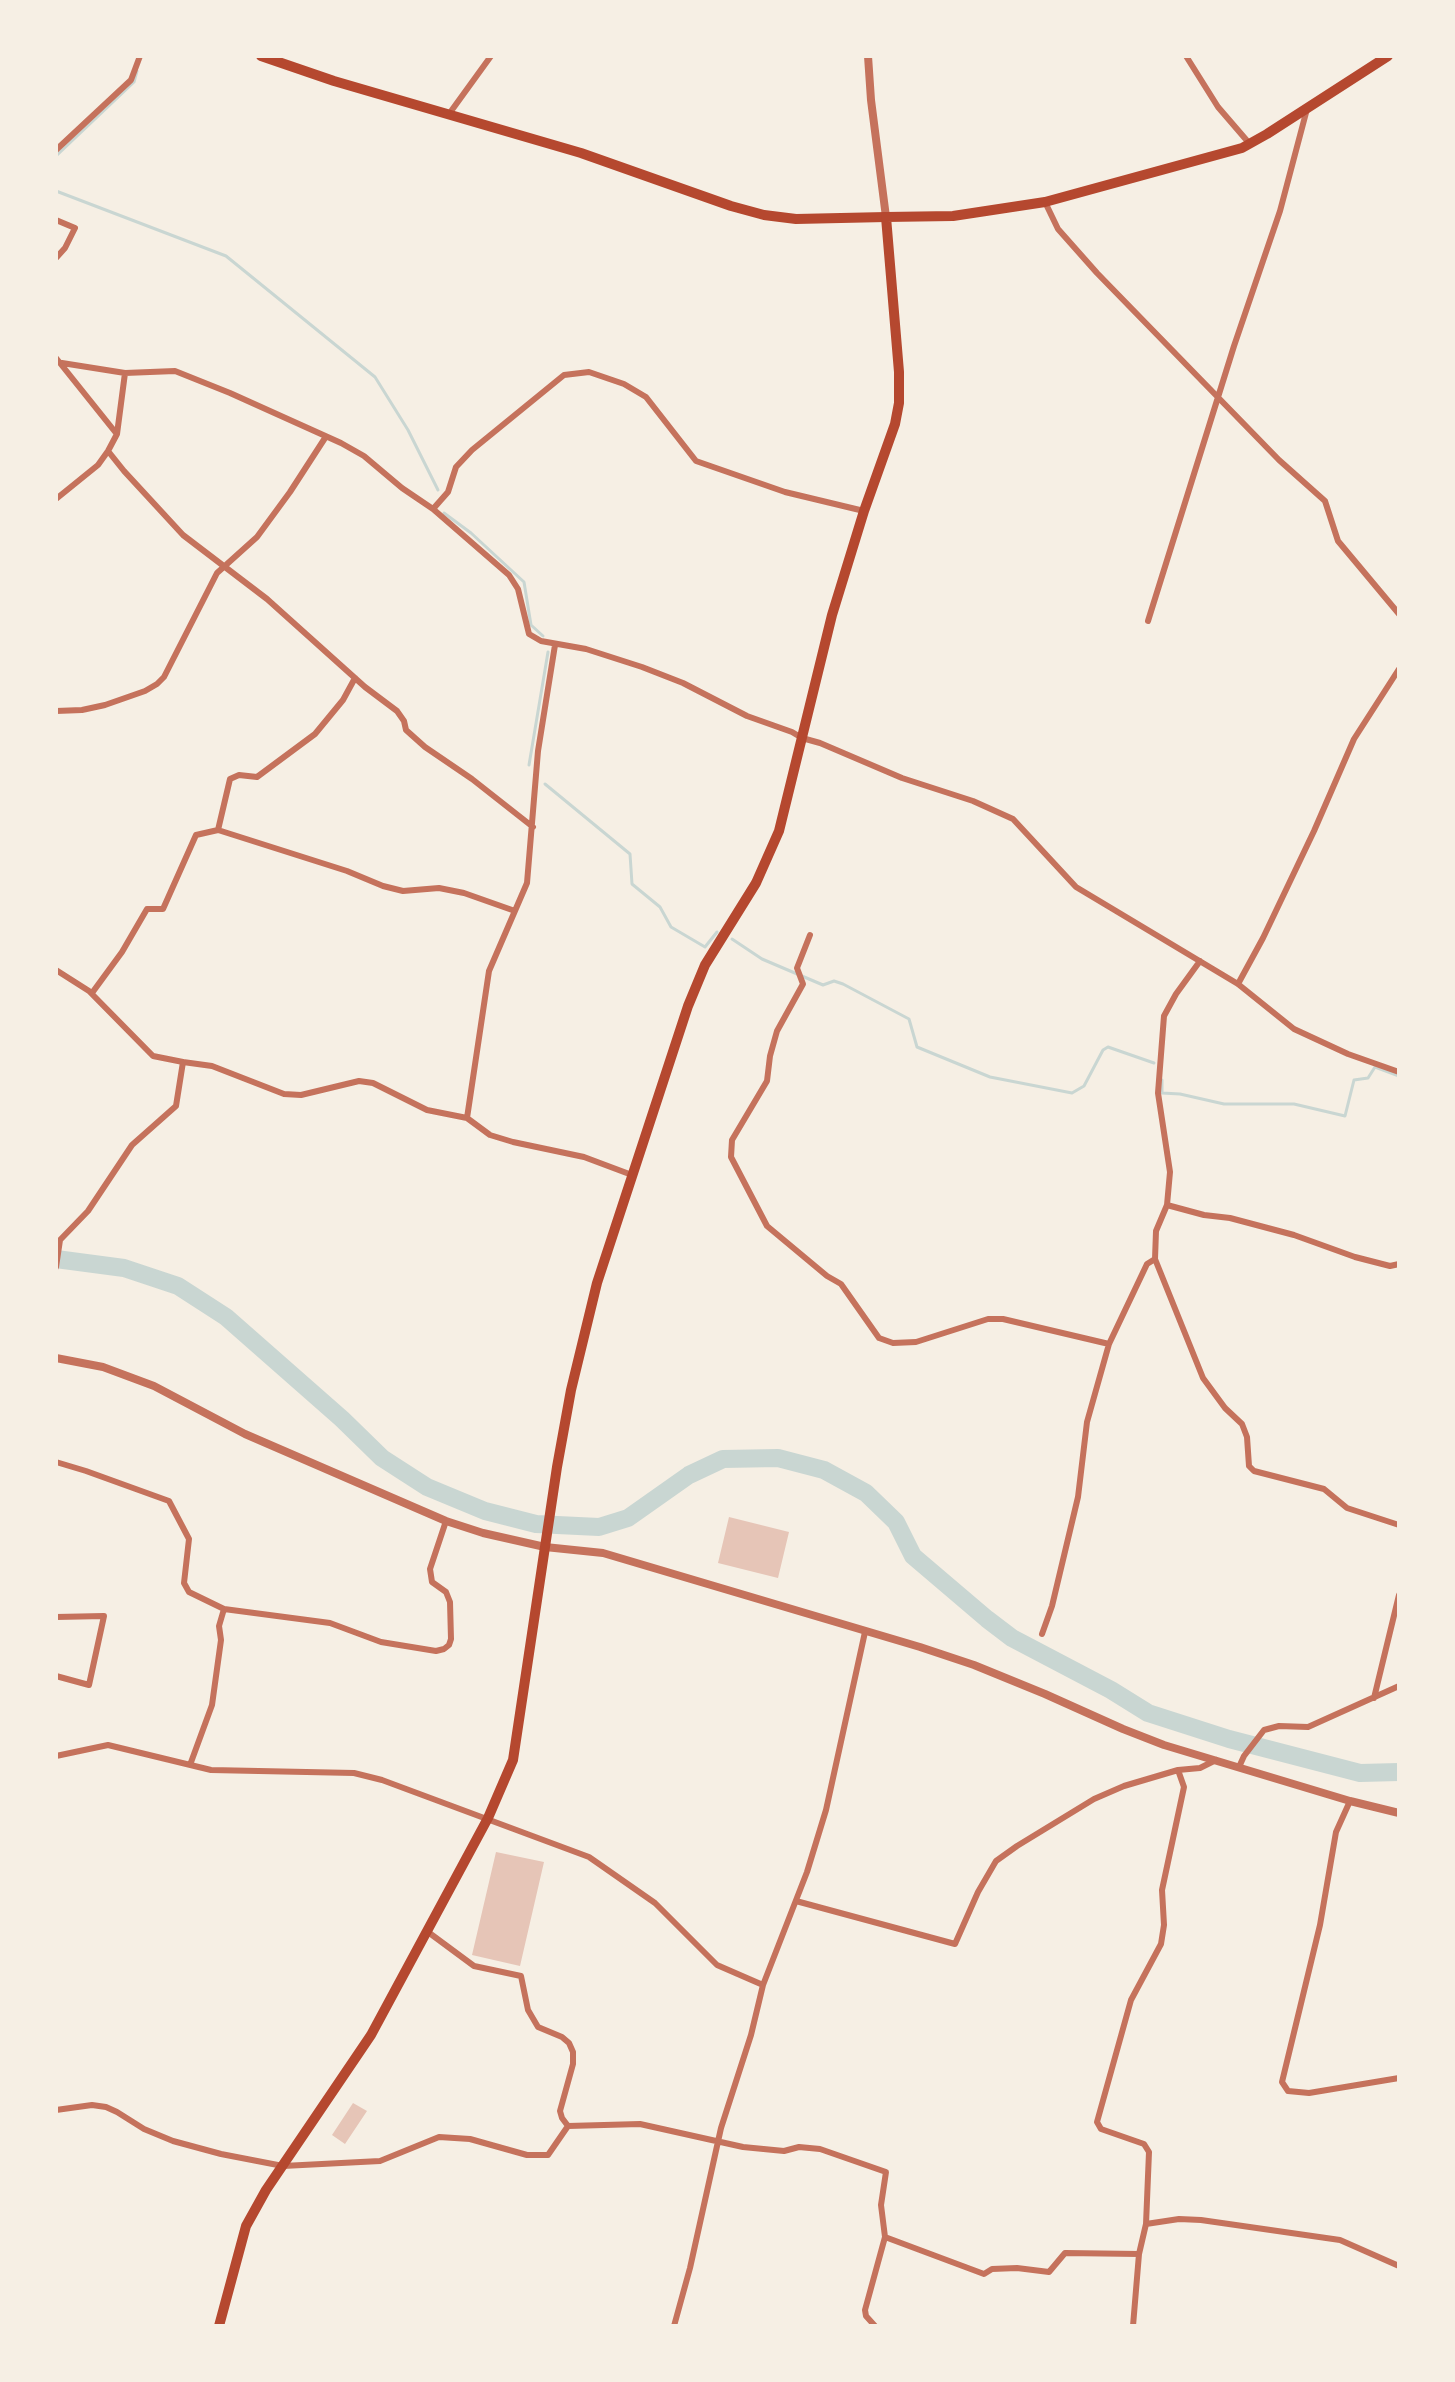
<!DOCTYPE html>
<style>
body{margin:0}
#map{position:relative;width:1455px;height:2382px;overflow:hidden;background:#f6efe4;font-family:"Noto Sans",sans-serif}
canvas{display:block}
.frame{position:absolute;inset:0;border:58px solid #f6efe4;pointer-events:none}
</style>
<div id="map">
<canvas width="1455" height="2382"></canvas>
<div class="frame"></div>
</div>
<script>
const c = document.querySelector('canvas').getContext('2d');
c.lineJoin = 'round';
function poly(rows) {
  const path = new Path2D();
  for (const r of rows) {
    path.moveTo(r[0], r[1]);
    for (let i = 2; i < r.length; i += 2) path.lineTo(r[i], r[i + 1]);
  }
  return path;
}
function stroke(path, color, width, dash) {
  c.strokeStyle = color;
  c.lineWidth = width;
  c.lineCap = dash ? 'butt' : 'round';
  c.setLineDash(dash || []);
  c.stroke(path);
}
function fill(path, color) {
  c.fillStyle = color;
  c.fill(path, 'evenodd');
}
stroke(poly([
 [56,156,134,82,137,71],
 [56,191,226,256,375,377,408,430,438,490],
 [444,513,471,533,524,582,531,625,543,636],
 [529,765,548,652],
 [545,784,630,854,632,884,660,907,671,927,705,947,717,932],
 [732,939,762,959,823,985,834,981,843,984,909,1019,917,1047,990,1077,1072,1093,1084,1086,1103,1050,1108,1047,1154,1063],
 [1162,1080,1162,1093,1180,1094,1224,1104,1294,1104,1345,1116,1354,1080,1368,1078,1375,1067,1399,1076]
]), '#c9d6d2', 3);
stroke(poly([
 [56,1259,124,1268,178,1286,226,1317,342,1419,382,1458,427,1487,485,1511,536,1524,599,1527,628,1518,689,1475,723,1459,778,1458,824,1470,866,1493,896,1522,913,1556,987,1619,1012,1638,1111,1690,1148,1713,1229,1739,1360,1773,1399,1772]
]), '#c9d6d2', 18);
fill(poly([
 [729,1517,789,1532,778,1578,718,1563],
 [496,1852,544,1862,520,1966,472,1955],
 [353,2103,367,2111,345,2144,332,2135]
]), '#e6c5b7');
stroke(poly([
 [1186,56,1218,107,1249,143],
 [449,114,491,56],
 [56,150,131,80,140,56],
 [1045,202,1058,229,1097,273,1279,460,1325,501,1338,541,1399,614],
 [56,220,75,228,65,248,56,258],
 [56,358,116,433],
 [62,363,125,373,175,371,230,393,341,443,364,456,402,488,433,509,509,575,518,589,529,634,541,641,586,649,642,667,683,683,747,716,792,732,802,738,820,743,902,778,973,801,1013,819,1076,887,1238,984,1294,1029,1348,1054,1399,1072],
 [108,451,124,471,183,535,267,599,365,687,397,711,404,721,406,730,425,747,472,779,533,827],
 [56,499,98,465,108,451,117,434,125,373],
 [433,509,448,492,456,467,472,450,564,375,589,372,624,384,646,397,696,461,785,492,864,511],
 [1148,621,1234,346,1280,211,1307,109],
 [56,711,82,710,105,705,145,691,157,684,164,677,217,573,257,537,290,492,325,438],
 [218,830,347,871,383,886,403,891,439,888,464,893,515,911],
 [810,935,797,968,803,984,777,1031,770,1056,767,1081,732,1140,731,1157,767,1226,827,1276,841,1284,879,1338,893,1343,916,1342,988,1319,1003,1319,1109,1344],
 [1200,961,1176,994,1164,1016,1158,1093,1170,1172,1167,1205,1156,1231,1155,1259,1203,1378,1225,1408,1242,1424,1247,1437,1249,1466,1254,1471,1324,1489,1347,1508,1399,1525],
 [56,970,89,991,153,1056,183,1062,176,1106,132,1145,88,1211,60,1240,56,1267],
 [1238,984,1263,938,1314,831,1354,739,1399,669],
 [92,993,122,952,147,909,163,909,196,835,218,830,230,779,239,775,257,777,315,734,343,700,355,678],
 [183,1062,212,1066,284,1094,301,1095,359,1081,373,1083,427,1110,467,1118,490,1135,513,1142,584,1157,632,1175],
 [467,1118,489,971,527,883,538,751,555,645],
 [1167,1205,1204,1215,1230,1218,1294,1235,1355,1257,1390,1266,1399,1264],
 [56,1462,86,1471,169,1501,189,1539,184,1583,189,1592,224,1609,219,1626,221,1640,212,1705,190,1765],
 [224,1609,330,1623,381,1642,436,1651,444,1649,449,1645,451,1639,450,1602,446,1592,432,1582,430,1569,446,1521],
 [56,1617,104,1616,89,1685,56,1676],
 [1042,1634,1052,1606,1078,1497,1087,1422,1109,1344,1147,1264,1155,1259],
 [1374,1698,1399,1595],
 [56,1756,108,1745,211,1770,354,1773,382,1780,589,1857,655,1903,717,1965,763,1985],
 [1239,1767,1244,1756,1264,1730,1279,1726,1308,1727,1399,1686],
 [1350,1801,1336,1832,1320,1925,1282,2082,1288,2091,1309,2093,1399,2078],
 [796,1901,955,1944,978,1892,996,1861,1017,1846,1094,1799,1124,1786,1178,1770,1200,1768,1216,1760],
 [428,1932,474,1966,521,1976,528,2010,538,2027,562,2037,569,2043,573,2052,573,2064,560,2111,562,2118,568,2126],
 [56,2110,92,2105,106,2107,117,2112,144,2129,173,2141,221,2154,283,2166,380,2161,439,2137,470,2139,527,2155,548,2155,568,2126],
 [568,2126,640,2124,743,2147,784,2151,799,2147,820,2149,886,2172,881,2205,885,2237,865,2310,866,2316,875,2326],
 [1146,2224,1179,2219,1201,2220,1340,2240,1399,2266],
 [885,2237,984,2274,992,2269,1017,2268,1049,2272,1065,2253,1139,2254,1146,2224,1149,2152,1144,2144,1101,2129,1097,2122,1131,2000,1161,1944,1164,1925,1162,1890,1184,1787,1178,1770],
 [674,2326,690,2268,721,2128,751,2035,763,1985,807,1872,826,1810,865,1632],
 [1133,2326,1139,2254]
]), '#c5725c', 6);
stroke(poly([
 [868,56,871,100,886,217],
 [56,1358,103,1367,154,1386,245,1434,446,1521,483,1533,545,1547,603,1553,920,1647,974,1665,1045,1694,1123,1729,1164,1745,1350,1801,1399,1813]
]), '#c5725c', 8);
stroke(poly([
 [261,56,334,81,581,153,731,206,764,215,796,219,886,217]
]), '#b5482f', 10);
stroke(poly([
 [219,2326,246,2226,266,2190,371,2035,488,1818,513,1760,557,1467,571,1390,597,1283,688,1006,705,965,756,883,779,831,832,615,864,511,895,424,899,403,899,372,886,217,953,216,1045,202,1242,148,1267,134,1388,56]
]), '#b5482f', 10);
</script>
